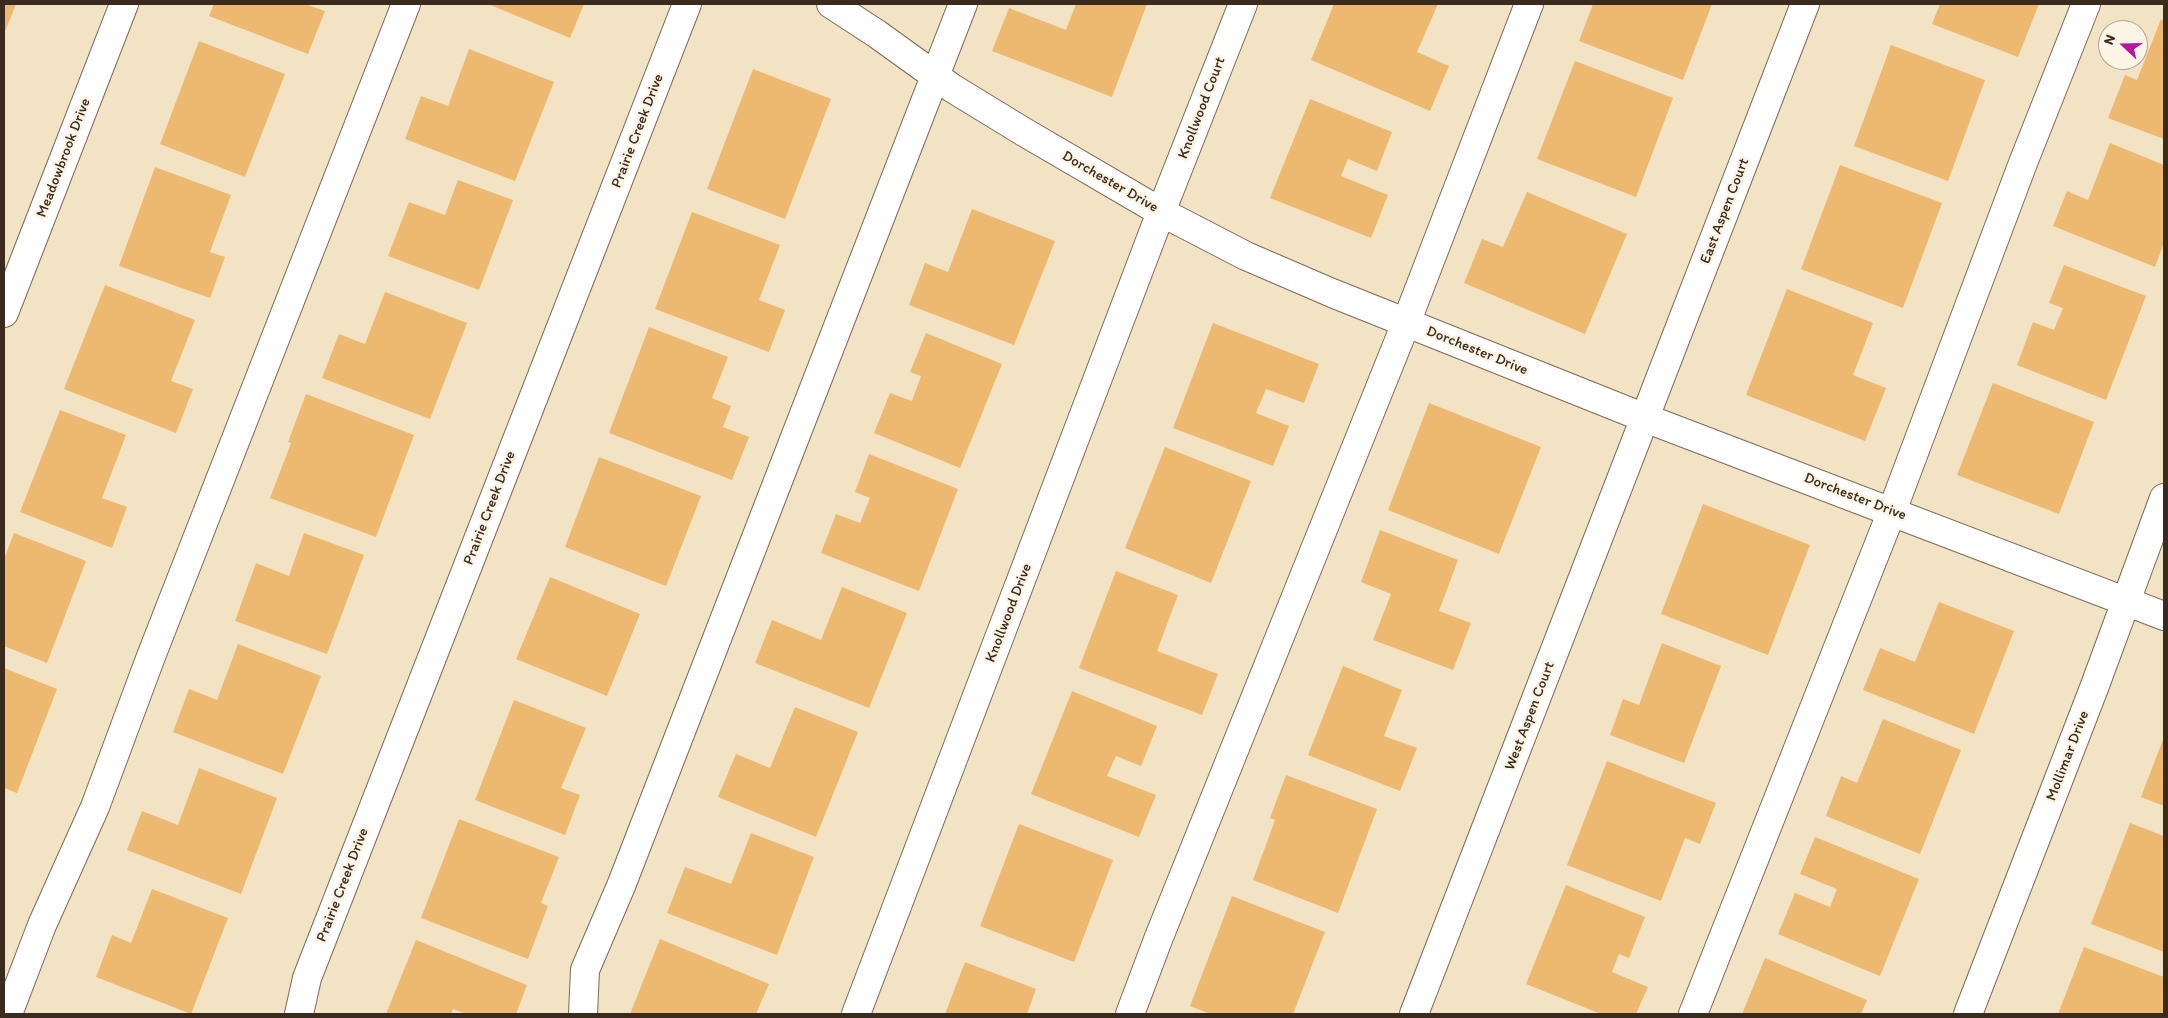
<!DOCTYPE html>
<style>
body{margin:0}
#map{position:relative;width:2168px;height:1018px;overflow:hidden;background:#f1e3c4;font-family:Itim,sans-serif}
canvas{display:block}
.frame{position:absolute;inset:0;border:5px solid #3b2a1e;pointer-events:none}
.north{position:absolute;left:2098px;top:20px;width:50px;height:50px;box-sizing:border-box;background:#fcf5e5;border:1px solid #afa495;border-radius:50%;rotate:291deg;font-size:14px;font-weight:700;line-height:20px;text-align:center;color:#3b2a1e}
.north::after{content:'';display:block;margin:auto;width:18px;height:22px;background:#b5179e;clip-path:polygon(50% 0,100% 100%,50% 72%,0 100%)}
</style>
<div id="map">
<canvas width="2168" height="1018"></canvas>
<div class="frame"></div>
<div class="north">N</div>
</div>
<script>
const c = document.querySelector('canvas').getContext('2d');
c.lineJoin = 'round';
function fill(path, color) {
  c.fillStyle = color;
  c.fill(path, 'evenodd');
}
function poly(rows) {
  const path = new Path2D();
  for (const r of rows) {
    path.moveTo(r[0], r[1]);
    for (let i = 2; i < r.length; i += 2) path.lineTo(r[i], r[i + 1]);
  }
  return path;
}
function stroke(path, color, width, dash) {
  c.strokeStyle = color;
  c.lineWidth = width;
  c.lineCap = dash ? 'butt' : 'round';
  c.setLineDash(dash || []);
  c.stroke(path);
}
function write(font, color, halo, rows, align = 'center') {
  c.font = font + ' Itim,sans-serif';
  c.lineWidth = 5;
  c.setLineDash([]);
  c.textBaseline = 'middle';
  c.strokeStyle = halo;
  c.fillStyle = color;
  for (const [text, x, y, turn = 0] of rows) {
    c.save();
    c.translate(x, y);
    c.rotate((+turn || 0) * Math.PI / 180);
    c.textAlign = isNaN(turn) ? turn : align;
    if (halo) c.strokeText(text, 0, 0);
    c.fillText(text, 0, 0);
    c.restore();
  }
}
fill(poly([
 [4,4,16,4,4,34],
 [214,4,305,4,325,11,308,54,209,16],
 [488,4,584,4,570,38],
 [1076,4,1147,4,1112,97,992,51,1009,8,1066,30],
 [1334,4,1438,4,1417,52,1449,66,1430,111,1311,60],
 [1593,4,1712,4,1683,80,1579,41],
 [1940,4,2039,4,2018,57,1932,24],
 [2161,19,2164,21,2164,139,2108,118,2125,75,2137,80],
 [199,41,285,74,245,177,160,144],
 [1891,45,1985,80,1948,181,1854,146],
 [469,49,554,82,515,181,405,139,421,96,448,106],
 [1575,61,1673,98,1636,197,1537,159],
 [753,69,831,99,785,219,707,189],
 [1310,99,1392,132,1377,171,1348,159,1341,176,1388,195,1371,238,1270,198],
 [2110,143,2164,165,2164,243,2155,267,2053,226,2067,191,2088,200],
 [1840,165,1942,203,1903,308,1801,269],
 [155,167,231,195,210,252,225,257,210,298,119,266],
 [458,180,513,200,479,290,388,256,409,202,445,215],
 [1527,192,1627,234,1585,334,1464,283,1482,239,1503,247],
 [972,209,1055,241,1014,345,909,305,925,263,948,272],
 [692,212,780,245,759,300,785,310,769,352,655,309],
 [2064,265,2146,296,2106,400,2017,365,2033,322,2054,330,2063,308,2049,303],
 [105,285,195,320,171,381,193,389,176,433,64,389],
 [1787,289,1873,323,1853,375,1886,388,1865,441,1746,395],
 [385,292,467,323,430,419,322,378,339,334,365,344],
 [1213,323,1319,364,1304,403,1266,389,1256,413,1289,426,1273,466,1173,428],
 [649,327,728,357,712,398,731,406,723,427,749,437,732,480,609,433],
 [926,333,1002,364,960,468,874,433,890,393,912,401,921,376,910,372],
 [1993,383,2094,422,2059,514,1957,475],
 [306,394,414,435,376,537,270,498,291,443,288,442],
 [1429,403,1541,447,1499,554,1388,510],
 [60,410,126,435,102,498,127,507,112,548,20,512],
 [1165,447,1251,481,1211,583,1125,548],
 [869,454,958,489,919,591,821,553,836,514,860,523,870,498,855,492],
 [599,457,701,496,666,586,565,547],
 [1703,504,1810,545,1768,655,1661,614],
 [1380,530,1458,560,1439,611,1471,623,1453,670,1373,640,1391,594,1361,582],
 [14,533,86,561,47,663,4,646,4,559],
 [304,533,364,555,327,654,235,621,256,563,289,576],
 [1116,571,1178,595,1157,651,1218,674,1202,715,1079,668],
 [550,577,640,614,607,696,516,659],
 [842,587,907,613,869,708,755,663,772,620,821,640],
 [1939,602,2014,631,1974,734,1863,690,1880,648,1915,662],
 [1662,643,1721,666,1684,763,1610,735,1623,699,1639,705],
 [238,644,321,676,283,774,173,732,189,689,217,700],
 [1343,666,1402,690,1384,736,1417,748,1400,791,1308,755],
 [4,668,57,689,17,793,4,788],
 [1072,691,1157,726,1141,766,1116,756,1107,776,1156,795,1139,837,1031,794],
 [514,700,586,728,561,788,580,795,565,835,475,800],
 [795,707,858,732,816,837,718,797,736,754,770,768],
 [1883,719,1961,750,1920,854,1826,816,1841,776,1857,783],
 [2164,737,2164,806,2141,797],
 [1607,761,1716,803,1700,844,1685,838,1661,901,1567,865],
 [199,768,277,798,241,894,127,850,142,811,178,825],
 [1286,775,1377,809,1338,913,1253,880,1275,820,1270,818],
 [459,819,559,857,541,903,548,906,528,959,421,918],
 [2130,823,2164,836,2164,952,2091,924],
 [1019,824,1113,860,1074,962,980,926],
 [751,833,814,857,777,955,667,913,685,867,731,884],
 [1815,837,1919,879,1880,976,1778,934,1795,893,1830,907,1837,889,1800,874],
 [1566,885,1645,917,1629,958,1619,954,1612,972,1648,987,1636,1014,1601,1014,1526,984],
 [152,889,228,918,191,1014,96,977,112,935,131,943],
 [1232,896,1325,932,1293,1014,1210,1014,1190,1006],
 [660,939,769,984,756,1014,630,1014],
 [416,940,527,985,516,1014,466,1014,453,1009,451,1014,386,1014],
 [2084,947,2164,977,2164,1014,2058,1014],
 [1765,958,1867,1000,1861,1014,1742,1014],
 [965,962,1036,989,1027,1014,945,1014]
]), '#edb971');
const minor = poly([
 [831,4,877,34,952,88,1024,132,1161,212,1246,256,1332,293,1645,418,2164,616],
 [4,313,124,4],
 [8,1014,42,925,95,807,150,659,406,4],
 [299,1014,307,978,687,4],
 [583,1014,585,970,621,886,963,4],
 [856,1014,1161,212,1243,4],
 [1130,1014,1159,937,1406,323,1529,4],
 [1414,1014,1805,4],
 [1693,1014,1892,511,2023,163,2086,4],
 [1968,1014,2094,688,2164,498]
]);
stroke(minor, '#7b6b58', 30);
stroke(minor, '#fff', 28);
write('15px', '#3b2a1e', '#fcf5e5', [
 ["Knollwood Court",1202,108,-69],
 ["Prairie Creek Drive",638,131,-69],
 ["Meadowbrook Drive",64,158,-69],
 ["Dorchester Drive",1110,182,30],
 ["East Aspen Court",1725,211,-69],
 ["Dorchester Drive",1477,351,22],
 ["Dorchester Drive",1855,497,21],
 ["Prairie Creek Drive",490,508,-69],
 ["Knollwood Drive",1009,613,-69],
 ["West Aspen Court",1530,716,-69],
 ["Mollimar Drive",2068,756,-69],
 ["Prairie Creek Drive",343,885,-69]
]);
</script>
